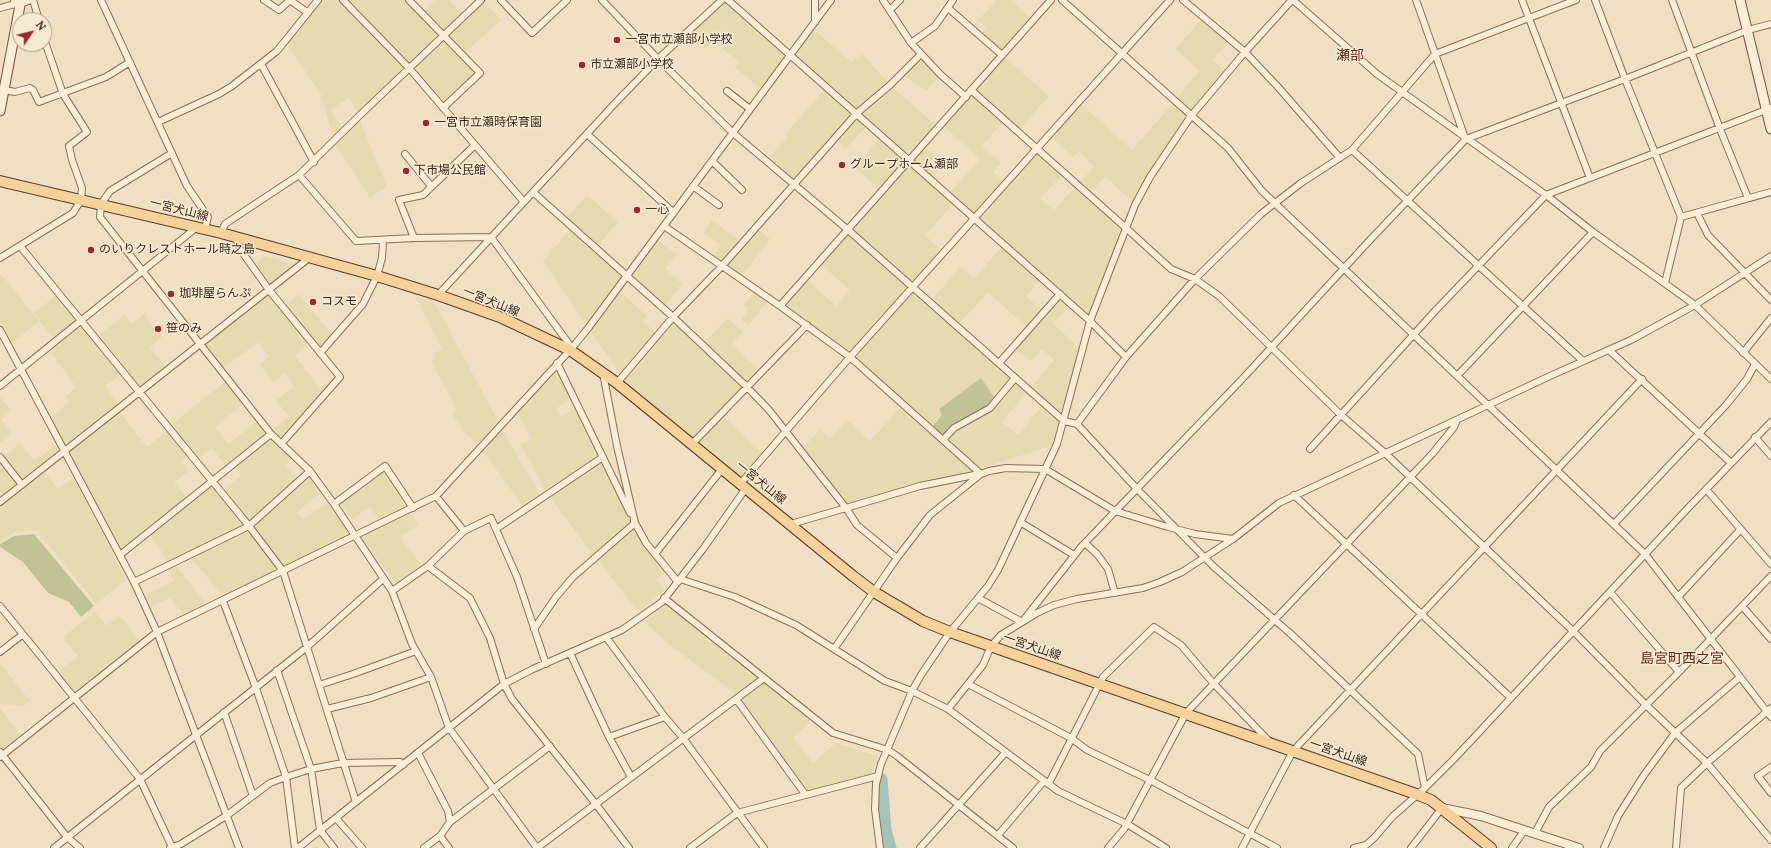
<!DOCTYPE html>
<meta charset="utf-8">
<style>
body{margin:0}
#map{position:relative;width:1771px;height:848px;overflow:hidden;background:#f0dfc3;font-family:Lora,serif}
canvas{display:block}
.north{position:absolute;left:12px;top:12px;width:40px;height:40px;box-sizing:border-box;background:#f7ead3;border:1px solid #ab9d8a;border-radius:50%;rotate:55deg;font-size:11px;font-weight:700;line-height:16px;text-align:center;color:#3a291d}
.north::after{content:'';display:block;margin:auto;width:14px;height:18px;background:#9d262f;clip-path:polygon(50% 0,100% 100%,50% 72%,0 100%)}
</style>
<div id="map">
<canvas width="1771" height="848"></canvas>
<div class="north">N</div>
</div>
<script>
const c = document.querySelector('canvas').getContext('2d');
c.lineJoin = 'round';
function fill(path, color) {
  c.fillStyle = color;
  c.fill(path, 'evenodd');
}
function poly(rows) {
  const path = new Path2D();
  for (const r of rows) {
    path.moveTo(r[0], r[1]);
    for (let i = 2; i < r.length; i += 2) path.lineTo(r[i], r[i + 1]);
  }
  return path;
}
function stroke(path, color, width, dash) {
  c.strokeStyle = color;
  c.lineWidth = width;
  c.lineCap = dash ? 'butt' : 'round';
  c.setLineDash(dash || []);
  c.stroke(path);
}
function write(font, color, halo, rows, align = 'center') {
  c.font = font + ' Lora,"Noto Sans JP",serif';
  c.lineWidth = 3;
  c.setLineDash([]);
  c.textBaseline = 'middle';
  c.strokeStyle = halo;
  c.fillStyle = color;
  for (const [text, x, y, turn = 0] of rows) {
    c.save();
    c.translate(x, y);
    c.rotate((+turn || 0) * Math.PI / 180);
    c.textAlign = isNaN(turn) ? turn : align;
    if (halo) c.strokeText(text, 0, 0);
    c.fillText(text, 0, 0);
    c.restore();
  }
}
fill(poly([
 [318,0,409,0,443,35,482,0,501,20,462,55,480,73,443,108,409,69,358,116,387,187,370,197,334,142,321,94,285,41],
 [350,97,358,116,345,130,330,110],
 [435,0,449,0,462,13,443,31,424,11],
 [722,0,728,0,791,54,811,27,851,62,862,54,890,85,939,128,923,145,944,164,931,179,948,194,980,160,942,124,1002,55,979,35,986,28,978,20,997,0,1011,0,1033,21,1002,55,1049,96,1018,131,1005,120,982,146,1001,163,993,172,1006,184,1038,148,1064,173,1040,198,1054,210,1094,167,1079,151,1073,157,1050,136,1080,103,1132,150,1175,101,1199,71,1176,49,1203,17,1230,40,1212,60,1227,74,1191,116,1135,205,1105,176,1089,195,1126,228,1090,321,1071,304,1053,323,1082,351,1057,444,982,468,946,440,955,430,939,409,943,415,932,427,850,357,780,306,804,278,836,306,850,290,818,262,881,191,855,167,882,135,869,123,846,149,835,139,795,183,766,160,788,137,787,132,827,87,791,55,764,91,735,68,738,61,714,42,704,49,686,34],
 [956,201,1004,244,974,279,960,267,930,302,913,288,944,253,925,235],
 [1042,278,1060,294,1044,312,1026,296],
 [988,292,1029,329,1013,347,1031,361,1042,349,1054,360,1029,390,957,326],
 [1029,390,1044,404,1018,435,1002,422],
 [921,54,940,74,927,91,901,74],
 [587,195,618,222,596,248,626,276,617,289,647,316,643,321,658,335,673,317,747,387,721,414,765,456,743,480,694,441,622,377,543,261,572,227,565,220],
 [712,220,742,243,755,228,770,239,740,279,712,259,721,245,704,233],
 [658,240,677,255,665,269,682,284,664,307,628,276],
 [265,256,294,264,293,267,272,283,268,282,255,264],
 [0,273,39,321,12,343,0,321],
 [756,291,768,301,749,325,741,319,749,309,744,305],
 [270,293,309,344,295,356,320,389,336,376,335,381,282,439,273,429,289,417,276,400,294,387,285,373,273,382,259,364,269,357,259,342,223,368,205,344],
 [58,294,77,319,53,338,34,313],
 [299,294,332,335,323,347,319,347,286,305],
 [417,298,434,302,498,421,476,445,452,415,457,410,431,361,436,359,434,355,442,348],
 [144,314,162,337,150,347,166,368,141,388,99,335,124,315,132,324],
 [728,318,743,332,731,344,759,370,747,383,704,343],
 [82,324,122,374,105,386,119,405,65,448,52,416,69,402,66,396,77,388,49,350],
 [557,369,571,398,557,408,561,417,576,407,598,455,546,491,521,445,532,438,518,413],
 [226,381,244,403,215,427,229,444,256,422,266,434,226,466,212,448,197,460,171,425],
 [0,397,11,411,1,419,12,433,0,443],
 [900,408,973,472,918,484,847,504,802,449,820,430,830,438,847,420,870,441],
 [120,412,147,447,168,430,188,456,181,461,189,471,174,482,187,499,121,549,70,453],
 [502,429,540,495,523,506,483,451],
 [270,439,290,457,286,467,295,476,295,480,250,521,224,490,241,476,234,466],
 [20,443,34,461,57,444,61,452,24,480,4,456],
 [601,462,632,522,593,555,550,497],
 [4,467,19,485,0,500,0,470],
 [385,469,408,505,379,518,369,507,352,520,340,503],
 [45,472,58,489,73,478,126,580,96,604,37,530,14,532,0,542,0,506],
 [310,476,321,492,297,512,303,520,328,502,347,529,347,534,285,566,282,564,254,528,253,525],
 [212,485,245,526,170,564,150,534],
 [410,512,418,525,400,537,421,565,395,583,361,537],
 [635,528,666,571,656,580,664,591,638,612,598,560],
 [249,532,278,569,222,596,192,558],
 [176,566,206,604,183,614,170,598,151,606,145,595,174,581,169,570],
 [665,606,669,606,759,678,736,694,665,641,645,622],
 [95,612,106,626,120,616,140,642,75,692,59,671,78,656,63,637],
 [0,663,30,701,24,706,0,704],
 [764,683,811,721,793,738,813,763,836,743,878,756,872,775,808,791,741,700],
 [0,708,21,735,2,750,0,747]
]), '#e6dab0');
fill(poly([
 [981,378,996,400,988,409,953,425,942,436,932,427,942,415,939,409],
 [34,534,94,606,81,617,69,602,48,593,23,562,0,547,0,544,14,536]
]), '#c1c395');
stroke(poly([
 [880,780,884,830,889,848]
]), '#a5c3b8', 15);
const minor = poly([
 [14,0,15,4,20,4,31,0],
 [33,0,39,20],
 [101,0,187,186,208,217,205,229],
 [264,0,279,10,290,0],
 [290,0,308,13],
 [343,0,409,68,524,202],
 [409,0,480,73,443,108],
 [501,0,532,33,567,0],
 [602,0,658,59,733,133,847,229,1064,421,1077,424,1126,357,1195,279,1261,214,1301,183,1352,150,1435,54,1576,0],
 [728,0,1090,321,1126,357],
 [883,0,911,43,940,74,966,97],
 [1062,0,1228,148,1262,191,1645,554,1771,717],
 [1183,0,1245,52,1278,87,1340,158],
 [1293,0,1377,74,1546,195,1593,232,1457,376],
 [1416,0,1465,138],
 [1522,0,1590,178],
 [1595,0,1625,79,1681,217,1665,283],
 [1672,0,1720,129,1748,198],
 [0,8,15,4],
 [948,8,1002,55],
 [890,10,900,0],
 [815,22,815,0],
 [911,43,935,26,953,0],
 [261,64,314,162],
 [4,90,15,92,30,88,33,90,39,102,106,77,130,62],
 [971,90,1126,228,1171,269,1195,279,1219,296,1341,415,1386,454,1573,631,1646,705,1707,763,1771,840],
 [727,91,750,109],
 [158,122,219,94,232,86,277,51,318,0],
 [587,134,673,212],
 [1352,150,1583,361],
 [172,153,110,191,101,204,100,217,271,434,310,471,334,504,392,591,412,644,431,677,449,728,537,848],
 [405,154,431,186],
 [712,161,742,190],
 [299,175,356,241,414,238,491,237,572,348],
 [693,186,719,205],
 [533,192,673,317,747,387,769,410,846,508,791,524],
 [1697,213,1708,235,1771,300],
 [1681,217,1771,192],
 [664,226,780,306,850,357,981,474],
 [1593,232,1695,305,1771,379],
 [221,233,225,224,299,175,360,115,481,0],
 [236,238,240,249,269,290,340,377,281,444],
 [414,238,399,200,423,195,475,145],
 [20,246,249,526,283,571,356,802],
 [0,258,73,213,81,200,82,188,72,160,69,146,87,132,63,94,44,39],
 [438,295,619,99,658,59,722,0],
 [780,306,1051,0],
 [0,330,134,582,157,632,239,848],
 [1609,350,1731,463],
 [320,353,363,304,377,276,382,258,383,241],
 [1743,353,1771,318],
 [557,363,630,513],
 [999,363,1060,294],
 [617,383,673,317,722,266,857,113,890,85,921,54],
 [0,386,197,227],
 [1077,424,1137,489,1213,566,1292,635,1418,754,1425,788],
 [1755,437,1771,456],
 [943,440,954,428,990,408,1015,378],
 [692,444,807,325],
 [1310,449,1435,311,1546,195,1771,108],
 [0,457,22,485],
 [741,483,850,357,1170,0],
 [1706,489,1771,564],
 [1294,495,1510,697],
 [436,496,464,531],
 [0,502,309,258],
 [334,504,385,466,413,508],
 [634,521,646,543,678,582],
 [1020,522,1074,555],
 [1614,524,1726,405,1747,379,1755,364],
 [496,529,603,457],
 [1085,543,1097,554,1108,569,1115,593],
 [655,554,722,469],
 [120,555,271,434],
 [897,558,857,525,846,508,920,486,979,474],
 [428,566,470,598,490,638,504,684,512,699,595,803,629,848],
 [680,579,735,597,796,625,885,681,912,691,948,709,1058,791,1127,824,1166,848],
 [134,582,249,526,310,471],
 [392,591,428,566,464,531,491,518,517,577,546,664],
 [1610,592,1679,672],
 [1678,597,1740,530],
 [664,598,833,733,888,750,897,756,1013,848],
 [978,598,1022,622,1081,547,1246,375,1369,241,1466,139,1625,79,1748,30,1771,24],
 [223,601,256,688,286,777,295,848],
 [0,606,140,779,172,847],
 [1742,606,1771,639],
 [534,629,556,597,573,577,635,523,617,446,603,373],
 [606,637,665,717,683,738,764,848],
 [834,649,897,558,930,515,981,474,989,471,1006,468,1045,469,1115,511,1168,527,1195,534,1233,539],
 [0,652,22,635],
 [570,653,609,737,665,717],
 [277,670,311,769,320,830,334,848],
 [968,684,1071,738,1087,750,1150,780,1277,848],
 [319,685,353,674,416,651],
 [736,699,805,794],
 [327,709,371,698,431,677],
 [948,709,983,665,991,646,1001,635,1037,613,1054,605,1077,599,1143,588,1160,582,1182,572,1233,539,1279,503,1550,376,1631,340,1695,305,1771,256],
 [224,712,253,796],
 [609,737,631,777],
 [0,752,67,837,80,848],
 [418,753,448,811,450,822,440,836,424,848],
 [0,757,157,632,436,496,572,348,589,327,831,0],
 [1771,767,1758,776,1771,793],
 [1049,783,1103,677,1154,627,1181,645,1214,684,1269,741],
 [336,818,362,848],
 [450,822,550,746],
 [1535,833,1549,807,1591,767,1600,751,1679,672,1771,576],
 [998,835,1044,781],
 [440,836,449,848],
 [54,848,307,647,383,579],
 [170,848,181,844,226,816,270,783,286,777,311,769,343,763,400,762,403,765],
 [298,848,504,684,533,669,622,630,662,602,703,549,746,488],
 [537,848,764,678],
 [690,848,737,813,878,776],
 [880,848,875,809,876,784,881,764,912,691,921,675,950,632,988,586,998,570,1057,444,1090,321,1135,205,1150,177,1191,116,1245,52,1292,0],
 [920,848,1006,752],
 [1108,848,1124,829,1186,713,1433,453,1454,427,1457,420],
 [1242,848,1293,751,1642,379],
 [1354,848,1366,845,1374,838,1393,816,1425,788,1454,759,1690,506,1771,422],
 [1411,848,1442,808],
 [1512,848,1524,831],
 [1604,848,1618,816,1644,775,1675,733,1740,677],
 [1676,848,1681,788,1707,763,1771,708]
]);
const tertiary = poly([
 [1442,808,1481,816,1579,848]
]);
const secondary = poly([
 [1740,0,1771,129],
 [0,111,21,0]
]);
const primary = poly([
 [0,181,221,233,377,276,438,295,500,317,570,350,617,383,853,576,874,592,923,621,950,632,1416,794,1431,800,1491,848]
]);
stroke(minor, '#8b7059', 8);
stroke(tertiary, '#8b7059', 10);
stroke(secondary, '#6d513c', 11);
stroke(primary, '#593e2d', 12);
stroke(minor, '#faedd6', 6);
stroke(tertiary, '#faedd6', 8);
stroke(secondary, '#faedd6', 9);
stroke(primary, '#f5d299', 10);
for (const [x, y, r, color] of [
 [617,40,4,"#9d262f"],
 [582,65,4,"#9d262f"],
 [426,123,4,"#9d262f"],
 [842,165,4,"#9d262f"],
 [406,171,4,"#9d262f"],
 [637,210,4,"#9d262f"],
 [91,250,4,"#9d262f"],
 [171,294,4,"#9d262f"],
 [313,302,4,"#9d262f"],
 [158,329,4,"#9d262f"]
]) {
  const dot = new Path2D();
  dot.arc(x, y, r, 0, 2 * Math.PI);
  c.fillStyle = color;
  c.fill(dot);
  stroke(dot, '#f7ead3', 1.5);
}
write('12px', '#3a291d', '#f7ead3', [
 ["一宮市立瀬部小学校",625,40],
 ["市立瀬部小学校",590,65],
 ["一宮市立瀬時保育園",434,123],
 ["グループホーム瀬部",850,165],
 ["下市場公民館",414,171],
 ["一心",645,210],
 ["のいりクレストホール時之島",99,250],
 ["珈琲屋らんぷ",179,294],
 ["コスモ",321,302],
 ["笹のみ",166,329]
], 'left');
write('12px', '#3a291d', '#f7ead3', [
 ["一宮犬山線",179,210,14],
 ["一宮犬山線",491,302,22],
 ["一宮犬山線",761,483,39],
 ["一宮犬山線",1032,647,19],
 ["一宮犬山線",1338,753,19]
]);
write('14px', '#69261b', '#f7ead3', [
 ["瀬部",1350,56],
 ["島宮町西之宮",1682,659]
]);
</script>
